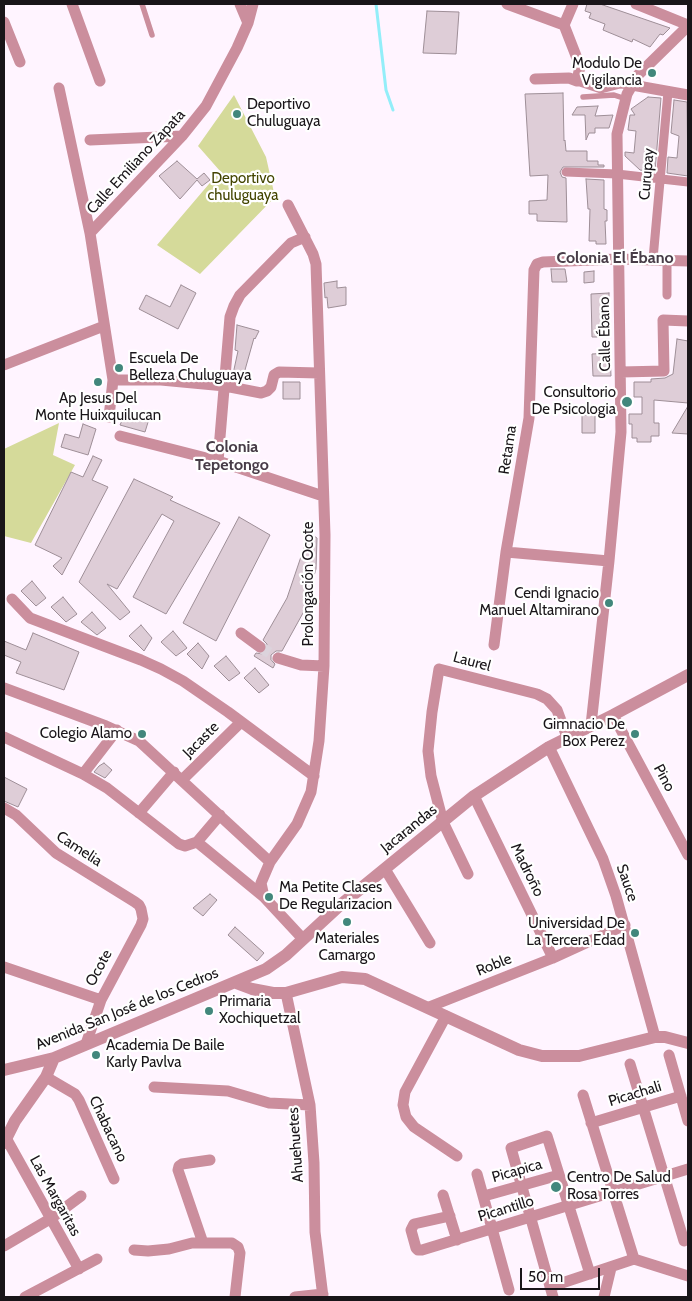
<!DOCTYPE html>
<meta charset="utf-8">
<style>
body{margin:0}
#map{position:relative;width:692px;height:1301px;overflow:hidden;background:#fff4ff;font-family:Cabin,sans-serif}
canvas{display:block}
.frame{position:absolute;inset:0;border:5px solid #191519;pointer-events:none}
.scale{position:absolute;left:520px;top:1268px;width:80px;height:22px;box-sizing:border-box;border:2px solid #191519;border-top:0;padding-left:6px;font-size:15px;line-height:18px;white-space:nowrap;color:#191519;-webkit-text-stroke:4px #fff;paint-order:stroke}
</style>
<div id="map">
<canvas width="692" height="1301"></canvas>
<div class="frame"></div>
<div class="scale">50 m</div>
</div>
<script>
const c = document.querySelector('canvas').getContext('2d');
c.lineJoin = 'round';
function fill(path, color) {
  c.fillStyle = color;
  c.fill(path, 'evenodd');
}
function poly(rows) {
  const path = new Path2D();
  for (const r of rows) {
    path.moveTo(r[0], r[1]);
    for (let i = 2; i < r.length; i += 2) path.lineTo(r[i], r[i + 1]);
  }
  return path;
}
function stroke(path, color, width, dash) {
  c.strokeStyle = color;
  c.lineWidth = width;
  c.lineCap = dash ? 'butt' : 'round';
  c.setLineDash(dash || []);
  c.stroke(path);
}
function write(font, color, halo, rows, align = 'center') {
  c.font = font + ' Cabin,sans-serif';
  c.lineWidth = 4.5;
  c.setLineDash([]);
  c.textBaseline = 'middle';
  c.strokeStyle = halo;
  c.fillStyle = color;
  for (const [text, x, y, turn = 0] of rows) {
    c.save();
    c.translate(x, y);
    c.rotate((+turn || 0) * Math.PI / 180);
    c.textAlign = isNaN(turn) ? turn : align;
    if (halo) c.strokeText(text, 0, 0);
    c.fillText(text, 0, 0);
    c.restore();
  }
}
fill(poly([
 [234,95,266,157,275,197,200,274,157,245,220,171,198,146],
 [59,423,53,455,75,465,31,543,4,536,4,449]
]), '#d5da9a');
stroke(poly([
 [376,4,386,90,393,110]
]), '#93eef9', 3);
const building = poly([
 [587,4,600,4,670,28,663,35,660,34,650,47,633,39,632,42,603,30,605,24,589,18,591,13,585,11,587,4],
 [427,11,459,12,456,54,423,53,427,11],
 [563,93,564,141,565,140,566,151,587,151,587,161,598,161,598,165,604,165,604,167,563,167,560,172,562,177,566,178,567,222,537,221,537,214,529,214,529,201,547,200,548,175,530,176,525,94,563,93],
 [648,97,661,98,655,172,640,170,625,156,625,152,634,153,636,131,628,130,630,115,635,115,631,109,648,97],
 [674,100,687,102,688,176,667,173,668,157,677,158,679,136,671,133,674,100],
 [598,106,595,116,613,115,609,128,595,128,595,133,589,133,586,140,585,115,572,115,577,107,598,106],
 [177,161,197,179,204,173,210,180,202,186,197,180,180,199,159,176,177,161],
 [586,179,604,180,604,209,607,210,607,221,605,221,606,244,596,244,596,241,589,241,590,209,588,209,586,179],
 [551,269,565,269,567,282,552,282,551,269],
 [594,271,594,282,584,283,584,272,594,271],
 [337,281,337,288,346,287,346,305,328,308,327,297,325,298,324,283,337,281],
 [181,285,196,293,178,329,139,309,146,295,170,307,181,285],
 [609,293,609,337,592,337,591,294,609,293],
 [237,325,259,331,255,339,254,338,243,377,233,374,238,351,235,350,237,325],
 [677,339,688,341,688,403,654,400,654,423,659,423,659,436,651,436,651,442,637,442,637,438,632,438,632,424,629,424,629,414,642,414,642,397,634,397,634,382,651,382,651,379,665,378,673,374,677,339],
 [610,353,611,376,593,376,592,354,610,353],
 [283,382,300,382,300,399,283,399,283,382],
 [688,406,688,434,672,433,688,406],
 [582,415,595,415,595,433,582,433,582,415],
 [124,416,149,419,145,432,120,425,124,416],
 [83,424,96,429,88,455,61,447,65,434,79,438,83,424],
 [93,456,102,460,92,480,108,487,62,575,53,566,62,558,35,545,71,472,83,477,93,456],
 [134,479,173,497,170,500,220,523,166,614,133,597,174,521,162,514,117,589,107,584,130,612,120,620,79,582,134,479],
 [239,517,270,535,216,641,183,623,239,517],
 [309,533,317,538,316,569,303,613,282,651,276,651,271,655,271,660,275,664,273,668,254,656,256,653,263,654,266,651,267,644,263,640,287,598,309,533],
 [32,581,46,598,36,606,21,591,32,581],
 [63,597,77,614,66,622,51,607,63,597],
 [92,612,106,628,97,635,81,622,92,612],
 [141,625,152,638,144,651,129,636,141,625],
 [173,631,187,648,176,656,161,642,173,631],
 [33,633,79,652,64,690,16,673,21,662,4,655,4,641,26,650,33,633],
 [198,643,209,656,202,669,187,654,198,643],
 [226,656,240,673,229,681,214,666,226,656],
 [255,668,269,685,259,693,244,678,255,668],
 [104,763,112,770,105,778,94,772,99,766,104,763],
 [4,777,27,789,18,807,4,801,4,777],
 [210,894,217,900,203,916,193,908,210,894],
 [235,927,264,953,257,961,228,935,235,927]
]);
fill(building, '#decdd7');
stroke(building, '#9e8e97', 1);
stroke(poly([
 [260,647,278,658]
]), '#dcd3dc', 11, [11, 5.5]);
stroke(poly([
 [142,4,152,35],
 [612,78,620,79,628,83],
 [583,97,614,95,626,99]
]), '#cb8e9d', 5.5);
stroke(poly([
 [577,81,601,89,620,84,632,85],
 [566,172,617,174,688,182],
 [653,259,668,92],
 [667,295,667,260]
]), '#cb8e9d', 9);
stroke(poly([
 [72,4,100,81],
 [240,4,248,23],
 [507,4,564,25],
 [636,4,688,25],
 [4,22,20,62],
 [564,25,573,4],
 [535,79,569,78,577,81,580,66,564,25],
 [632,85,688,95],
 [59,88,90,233,113,380,109,417],
 [90,140,182,136],
 [288,205,313,254,316,264,325,535,324,666,319,741,311,792,297,824,270,862,261,883,264,897,303,939],
 [90,233,182,136,206,106,237,48,248,23,253,4],
 [4,365,104,326],
 [621,372,664,371,663,320,688,321],
 [113,380,161,380,225,386,261,393,267,391,271,387,274,375,279,372,319,373],
 [120,436,218,461,323,496],
 [218,461,230,317,234,306,240,295,291,243,305,237],
 [506,552,609,561],
 [12,599,30,618,141,660,161,669,183,681,228,712,314,776],
 [241,633,260,647],
 [494,645,506,552,529,418,534,270,537,264,543,262,618,259,688,261],
 [278,658,301,665,324,666],
 [4,688,106,726,139,741,270,862],
 [613,715,688,855],
 [591,725,609,561,621,432,617,134,627,94,638,75,688,26],
 [4,737,83,774,107,788,179,844,185,846,197,842,220,815],
 [549,747,603,859,616,896,655,1037],
 [83,774,117,730],
 [182,780,241,722],
 [474,796,553,958],
 [4,808,16,815,56,853,135,902,139,905,141,909,143,919,141,925,101,1000,86,1044],
 [139,813,174,772],
 [197,842,264,897],
 [385,869,430,943],
 [468,874,443,822,431,776,428,751,432,712,439,669,537,694,547,699,557,710,567,737],
 [4,967,101,1000],
 [286,993,310,1105,314,1163,315,1232,323,1297],
 [429,1007,553,958,625,925],
 [446,1016,405,1092,403,1105,406,1117,414,1127,457,1156],
 [669,1055,688,1121],
 [630,1064,684,1241],
 [46,1077,75,1094,79,1100,114,1179],
 [154,1087,228,1091,269,1103,310,1105],
 [583,1095,634,1259],
 [591,1123,681,1096],
 [6,1138,79,1269],
 [477,1174,509,1290],
 [443,1195,457,1240],
 [484,1196,559,1175],
 [450,1216,414,1224,411,1230,416,1248,418,1250,422,1250,688,1169],
 [203,1243,178,1170,179,1166,182,1164,210,1160],
 [4,1246,50,1219,81,1196],
 [134,1250,148,1251,169,1249,192,1243,232,1243,238,1247,240,1253,235,1297],
 [550,1287,634,1259,688,1276],
 [25,1297,97,1259],
 [295,1297,323,1294],
 [553,1297,511,1148,547,1136,590,1274],
 [604,1297,611,1268]
]), '#cb8e9d', 11);
stroke(poly([
 [236,983,252,989,273,993,286,993,342,977,365,979,519,1050,542,1056,579,1056,655,1037,665,1037,688,1043],
 [4,1070,54,1058,266,969,286,955,338,907,474,796,549,747,613,715,688,675],
 [4,1143,15,1121,46,1077,54,1058]
]), '#cb8e9d', 12);
for (const [x, y, r, color] of [
 [652,73,5,"#42877c"],
 [237,114,5,"#42877c"],
 [119,368,5,"#42877c"],
 [98,382,5,"#42877c"],
 [627,402,6,"#42877c"],
 [609,603,5,"#42877c"],
 [142,734,5,"#42877c"],
 [635,734,5,"#42877c"],
 [269,897,5,"#42877c"],
 [347,922,5,"#42877c"],
 [635,933,5,"#42877c"],
 [209,1011,5,"#42877c"],
 [96,1055,5,"#42877c"],
 [556,1187,6,"#42877c"]
]) {
  const dot = new Path2D();
  dot.arc(x, y, r, 0, 2 * Math.PI);
  c.fillStyle = color;
  c.fill(dot);
  stroke(dot, '#fff', 2);
}
write('15px', '#191519', '#fff', [
 ["Modulo De",642,64],
 ["Vigilancia",642,81],
 ["Deportivo",247,105,"left"],
 ["Chuluguaya",247,122,"left"],
 ["Escuela De",129,359,"left"],
 ["Belleza Chuluguaya",129,376,"left"],
 ["Consultorio",616,393],
 ["De Psicologia",616,410],
 ["Ap Jesus Del",98,399,"center"],
 ["Monte Huixquilucan",98,416,"center"],
 ["Cendi Ignacio",599,594],
 ["Manuel Altamirano",599,611],
 ["Gimnacio De",625,725],
 ["Box Perez",625,742],
 ["Colegio Alamo",132,734],
 ["Ma Petite Clases",279,888,"left"],
 ["De Regularizacion",279,905,"left"],
 ["Universidad De",625,924],
 ["La Tercera Edad",625,941],
 ["Materiales",347,939,"center"],
 ["Camargo",347,956,"center"],
 ["Primaria",219,1002,"left"],
 ["Xochiquetzal",219,1019,"left"],
 ["Academia De Baile",106,1046,"left"],
 ["Karly Pavlva",106,1063,"left"],
 ["Centro De Salud",567,1178,"left"],
 ["Rosa Torres",567,1195,"left"]
], 'right');
write('15px', '#191519', '#fff', [
 ["Calle Emiliano Zapata",136,162,-47],
 ["Curupay",647,174,-85],
 ["Calle Ébano",605,334,-91],
 ["Retama",508,450,-81],
 ["Prolongación Ocote",309,584,-90],
 ["Laurel",472,662,15],
 ["Jacaste",201,740,-45],
 ["Pino",664,778,62],
 ["Jacarandas",409,829,-39],
 ["Camelia",79,849,33],
 ["Madroño",527,870,64],
 ["Sauce",627,883,71],
 ["Roble",494,965,-22],
 ["Ocote",99,968,-62],
 ["Avenida San José de los Cedros",127,1009,-22],
 ["Picachali",635,1094,-17],
 ["Chabacano",108,1129,65],
 ["Ahuehuetes",296,1145,-94],
 ["Picapica",517,1171,-16],
 ["Las Margaritas",55,1196,61],
 ["Picantillo",506,1209,-17]
]);
write('15px', '#434500', '#fff', [
 ["Deportivo",243,179],
 ["chuluguaya",243,196]
]);
write('bold 16px', '#483d48', '#fff', [
 ["Colonia El Ébano",615,258],
 ["Colonia",232,447],
 ["Tepetongo",232,465]
]);
</script>
